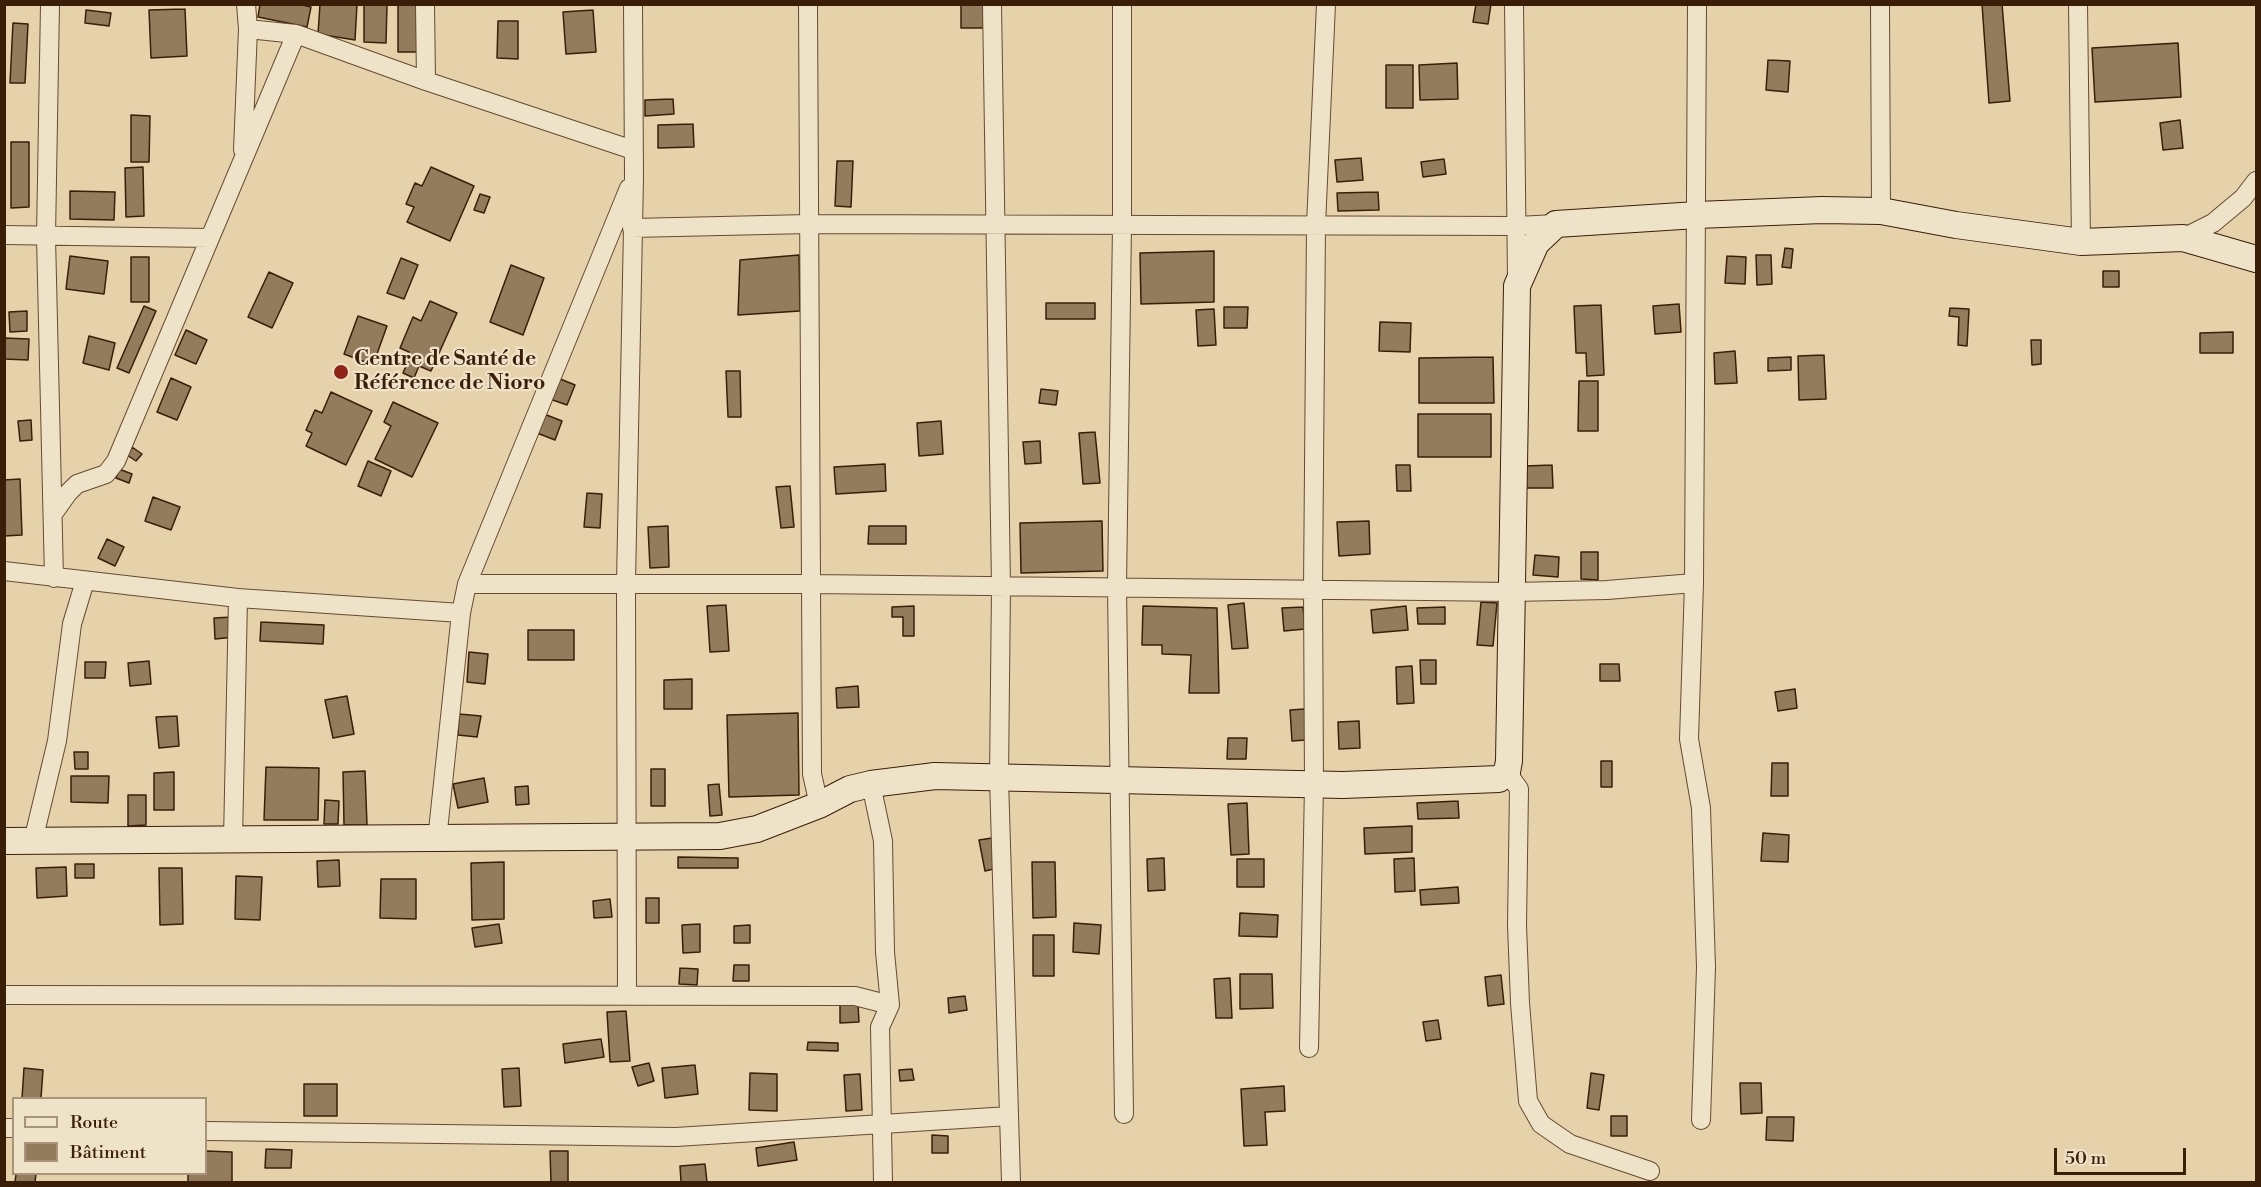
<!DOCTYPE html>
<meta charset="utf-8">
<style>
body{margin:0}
#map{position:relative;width:2261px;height:1187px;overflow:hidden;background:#e5d2aa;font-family:"Libre Bodoni",serif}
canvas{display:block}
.frame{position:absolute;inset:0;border:6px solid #3a1e08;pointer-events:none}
.legend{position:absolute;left:12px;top:1097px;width:195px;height:78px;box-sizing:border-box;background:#eee2c8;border:2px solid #a6947b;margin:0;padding:8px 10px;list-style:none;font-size:18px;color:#3a1e08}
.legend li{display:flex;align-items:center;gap:12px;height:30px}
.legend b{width:30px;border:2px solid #a6947b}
.scale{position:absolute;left:2054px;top:1148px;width:132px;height:27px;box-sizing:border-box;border:3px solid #3a1e08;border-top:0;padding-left:8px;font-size:18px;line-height:21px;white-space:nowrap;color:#3a1e08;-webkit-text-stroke:4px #eee2c8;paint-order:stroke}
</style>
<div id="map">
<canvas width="2261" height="1187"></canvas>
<div class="frame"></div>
<ul class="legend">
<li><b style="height:8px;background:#eee2c8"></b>Route</li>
<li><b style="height:16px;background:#937c5c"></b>Bâtiment</li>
</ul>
<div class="scale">50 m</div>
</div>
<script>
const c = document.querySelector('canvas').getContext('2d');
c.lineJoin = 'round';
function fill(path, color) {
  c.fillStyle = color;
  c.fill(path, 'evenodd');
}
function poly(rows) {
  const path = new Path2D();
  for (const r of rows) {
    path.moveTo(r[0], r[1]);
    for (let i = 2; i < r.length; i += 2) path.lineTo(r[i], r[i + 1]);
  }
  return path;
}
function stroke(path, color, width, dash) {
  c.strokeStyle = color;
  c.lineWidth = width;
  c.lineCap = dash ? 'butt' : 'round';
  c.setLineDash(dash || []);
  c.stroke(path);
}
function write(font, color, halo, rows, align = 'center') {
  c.font = font + ' "Libre Bodoni",serif';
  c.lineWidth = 4.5;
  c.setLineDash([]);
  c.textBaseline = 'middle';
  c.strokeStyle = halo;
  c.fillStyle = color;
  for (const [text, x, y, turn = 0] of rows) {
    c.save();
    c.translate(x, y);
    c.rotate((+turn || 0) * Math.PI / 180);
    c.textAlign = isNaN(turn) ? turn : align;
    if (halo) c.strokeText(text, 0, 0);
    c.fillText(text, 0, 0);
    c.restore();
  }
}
const building = poly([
 [260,4,298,4,311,7,307,27,258,17,260,4],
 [320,4,357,4,355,40,318,34,320,4],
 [364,4,387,4,386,43,364,42,364,4],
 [398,4,418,4,419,52,398,52,398,4],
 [961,4,984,4,984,28,961,28,961,4],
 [1476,4,1491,4,1488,24,1473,22,1476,4],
 [1982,4,2002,4,2010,101,1989,103,1982,4],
 [185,9,187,56,151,58,149,10,185,9],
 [86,10,111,13,109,26,85,23,86,10],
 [593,10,596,52,566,54,563,12,593,10],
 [498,21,518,21,518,59,497,58,498,21],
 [13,23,28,24,25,83,10,83,13,23],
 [2178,43,2181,97,2095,102,2092,48,2178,43],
 [1768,60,1790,61,1788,92,1766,90,1768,60],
 [1457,63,1458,99,1420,100,1419,65,1457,63],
 [1386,65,1413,65,1413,108,1386,108,1386,65],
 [673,99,674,114,645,116,645,100,673,99],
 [131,115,150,116,149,162,131,162,131,115],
 [2180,120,2183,148,2163,150,2160,123,2180,120],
 [693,124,694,147,658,148,658,125,693,124],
 [11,142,29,142,29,207,11,208,11,142],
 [1361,158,1363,180,1337,182,1335,160,1361,158],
 [1444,159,1446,174,1423,177,1421,162,1444,159],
 [837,161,853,161,851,207,835,206,837,161],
 [143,167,144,216,126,217,125,168,143,167],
 [431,167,474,186,450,241,407,222,414,207,406,204,415,183,422,186,431,167],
 [70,191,115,192,114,220,70,219,70,191],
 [1378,192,1379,210,1338,211,1337,193,1378,192],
 [480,194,490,197,484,213,474,210,480,194],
 [1785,248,1793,249,1791,268,1782,267,1785,248],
 [1214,251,1214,302,1141,304,1140,253,1214,251],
 [799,255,800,311,738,315,740,260,799,255],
 [1756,255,1771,255,1772,284,1757,285,1756,255],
 [70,256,108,261,104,294,66,289,70,256],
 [1727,256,1746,257,1745,284,1725,283,1727,256],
 [131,257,149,257,149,302,131,302,131,257],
 [401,258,418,265,404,299,387,293,401,258],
 [511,265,544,278,523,335,490,322,511,265],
 [2103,271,2119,271,2119,287,2103,287,2103,271],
 [269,272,293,283,272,328,248,317,269,272],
 [430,301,457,313,431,371,419,366,414,378,403,373,408,361,405,359,409,352,400,348,413,317,421,321,430,301],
 [1046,303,1095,303,1095,319,1046,319,1046,303],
 [1679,304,1681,332,1655,334,1653,306,1679,304],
 [1601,305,1604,375,1587,376,1586,353,1576,353,1574,306,1601,305],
 [144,306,156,311,129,373,117,368,144,306],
 [1224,307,1248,307,1247,328,1224,328,1224,307],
 [1950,308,1969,309,1967,346,1958,345,1959,317,1949,316,1950,308],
 [1214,309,1216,345,1198,346,1196,310,1214,309],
 [27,311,27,331,10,332,9,312,27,311],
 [358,316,387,326,373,365,344,354,358,316],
 [1380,322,1411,323,1410,352,1379,351,1380,322],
 [186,330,207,340,196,364,175,355,186,330],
 [2233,332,2233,353,2200,353,2200,333,2233,332],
 [89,336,115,343,109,370,83,363,89,336],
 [4,338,29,339,28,360,4,359,4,338],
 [2031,340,2041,340,2041,364,2032,365,2031,340],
 [1735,351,1737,383,1715,384,1714,353,1735,351],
 [1824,355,1826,399,1799,400,1798,356,1824,355],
 [1493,357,1494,403,1419,403,1419,358,1493,357],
 [1791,357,1791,370,1768,371,1768,358,1791,357],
 [726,371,740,371,741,417,728,417,726,371],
 [171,378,191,387,177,420,157,412,171,378],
 [558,378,575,385,567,405,550,399,558,378],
 [1579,381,1598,381,1598,431,1578,431,1579,381],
 [1041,389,1058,391,1056,405,1039,403,1041,389],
 [331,392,372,411,346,465,306,446,312,433,306,430,315,410,322,413,331,392],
 [393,402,438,423,412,477,375,459,391,426,384,422,393,402],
 [544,414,562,421,555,440,537,433,544,414],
 [1418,414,1491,414,1491,457,1418,457,1418,414],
 [31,420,32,440,20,441,18,421,31,420],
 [941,421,943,454,919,456,917,423,941,421],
 [1095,432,1100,483,1083,484,1079,433,1095,432],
 [1040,441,1041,463,1025,464,1023,442,1040,441],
 [132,447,142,454,136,461,127,455,132,447],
 [368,461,391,471,381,496,358,486,368,461],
 [885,464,886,491,836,494,834,467,885,464],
 [1396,465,1410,465,1411,491,1397,491,1396,465],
 [1552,465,1553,488,1525,488,1525,466,1552,465],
 [119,469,132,474,129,483,116,478,119,469],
 [20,479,22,535,4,536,4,480,20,479],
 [790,486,794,527,781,528,776,487,790,486],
 [587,493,602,494,600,528,584,527,587,493],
 [153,497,180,507,171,530,145,521,153,497],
 [1102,521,1103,571,1021,573,1020,523,1102,521],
 [1369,521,1370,554,1339,556,1337,522,1369,521],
 [668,526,669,567,650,568,648,527,668,526],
 [869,526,906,526,906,544,868,544,869,526],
 [107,539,124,547,115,566,98,558,107,539],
 [1581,552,1598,552,1598,580,1581,579,1581,552],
 [1535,555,1559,557,1558,577,1533,575,1535,555],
 [1481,602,1497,603,1493,646,1477,645,1481,602],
 [1244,603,1248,648,1232,649,1228,605,1244,603],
 [726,605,729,651,710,652,707,606,726,605],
 [914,606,914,636,903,636,903,617,892,617,892,607,914,606],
 [1143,606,1217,608,1219,693,1189,693,1191,655,1162,654,1162,645,1142,645,1143,606],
 [1406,606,1408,630,1373,633,1371,610,1406,606],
 [1303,607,1305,629,1284,631,1282,608,1303,607],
 [1445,607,1445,624,1418,624,1417,608,1445,607],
 [233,617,235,637,215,639,214,618,233,617],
 [261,622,324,625,323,644,260,641,261,622],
 [528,630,574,630,574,660,528,660,528,630],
 [469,652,488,654,485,684,467,682,469,652],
 [1420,660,1436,660,1436,684,1421,684,1420,660],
 [149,661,151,684,130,686,128,663,149,661],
 [85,662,106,662,105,678,85,678,85,662],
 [1600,664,1619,664,1620,681,1600,681,1600,664],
 [1412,666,1414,703,1397,704,1396,667,1412,666],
 [692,679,692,709,664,709,664,680,692,679],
 [858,686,859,707,837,708,836,688,858,686],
 [1795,689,1797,708,1778,711,1775,692,1795,689],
 [347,696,354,734,333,738,325,700,347,696],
 [1305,709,1306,740,1292,741,1290,710,1305,709],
 [798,713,799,795,729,797,727,715,798,713],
 [459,714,481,716,477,737,458,735,459,714],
 [177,716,179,746,159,748,156,717,177,716],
 [1359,721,1360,748,1339,749,1338,722,1359,721],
 [1228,738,1247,738,1246,759,1227,759,1228,738],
 [74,752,88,752,88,769,75,769,74,752],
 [1601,761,1612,761,1612,787,1601,787,1601,761],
 [1772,763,1788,763,1788,796,1771,796,1772,763],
 [266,767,319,768,318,820,264,820,266,767],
 [651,769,665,769,665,806,651,806,651,769],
 [365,771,367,825,344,825,343,772,365,771],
 [174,772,174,810,154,810,154,773,174,772],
 [71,776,109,776,108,803,71,802,71,776],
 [484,778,488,802,458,808,453,784,484,778],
 [719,784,722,815,710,816,708,785,719,784],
 [528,786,529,804,516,805,515,787,528,786],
 [128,795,146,795,146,825,128,826,128,795],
 [325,800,339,801,338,824,324,824,325,800],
 [1458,801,1459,818,1418,819,1417,803,1458,801],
 [1247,803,1249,854,1231,855,1228,804,1247,803],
 [1412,826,1412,852,1365,854,1364,828,1412,826],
 [1763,833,1789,835,1788,862,1761,861,1763,833],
 [992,838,998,868,985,871,979,840,992,838],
 [678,857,738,858,738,868,678,868,678,857],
 [1164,858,1165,890,1148,891,1147,859,1164,858],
 [1414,858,1415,891,1395,892,1394,859,1414,858],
 [1237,859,1264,859,1264,887,1237,887,1237,859],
 [339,860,340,886,318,887,317,861,339,860],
 [504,862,504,919,472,920,471,863,504,862],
 [1032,862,1055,862,1056,917,1033,918,1032,862],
 [75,864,94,864,94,878,75,878,75,864],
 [66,867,67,896,37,898,36,868,66,867],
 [159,868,182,868,183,924,160,925,159,868],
 [236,876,262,877,260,920,235,919,236,876],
 [381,879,416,879,416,919,380,918,381,879],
 [1458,887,1459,903,1421,905,1420,890,1458,887],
 [646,898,659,898,659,923,646,923,646,898],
 [610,899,612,917,594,918,593,901,610,899],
 [1240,913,1278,915,1277,937,1239,936,1240,913],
 [1074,923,1101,925,1099,954,1073,952,1074,923],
 [499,924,502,943,475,947,472,928,499,924],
 [700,924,700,952,683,953,682,925,700,924],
 [750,925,750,943,734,943,734,926,750,925],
 [1033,935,1054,935,1054,976,1033,976,1033,935],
 [734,965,749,965,749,981,733,981,734,965],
 [680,968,698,969,697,985,679,984,680,968],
 [1240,974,1272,974,1273,1008,1240,1009,1240,974],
 [1501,975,1504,1004,1488,1006,1485,977,1501,975],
 [1230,978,1232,1018,1216,1018,1214,979,1230,978],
 [965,996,967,1010,949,1013,948,998,965,996],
 [858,1004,859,1022,840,1023,840,1005,858,1004],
 [626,1011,630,1061,610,1062,607,1012,626,1011],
 [1438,1020,1441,1039,1426,1041,1423,1022,1438,1020],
 [601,1039,604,1057,565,1063,563,1044,601,1039],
 [808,1042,838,1043,838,1051,807,1050,808,1042],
 [649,1063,654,1081,638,1086,632,1067,649,1063],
 [695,1065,698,1094,665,1098,662,1068,695,1065],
 [24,1068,43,1070,41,1098,22,1098,24,1068],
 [519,1068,521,1106,504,1107,502,1069,519,1068],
 [912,1069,914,1080,900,1081,899,1070,912,1069],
 [750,1073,777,1074,777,1111,749,1110,750,1073],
 [1591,1073,1604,1075,1599,1110,1587,1108,1591,1073],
 [860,1074,862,1110,846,1111,844,1075,860,1074],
 [1740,1083,1761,1083,1762,1113,1741,1114,1740,1083],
 [304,1084,337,1084,337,1116,304,1116,304,1084],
 [1284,1086,1285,1111,1265,1112,1267,1145,1244,1146,1241,1089,1284,1086],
 [1611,1116,1627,1116,1627,1136,1611,1136,1611,1116],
 [1767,1117,1794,1117,1793,1141,1766,1140,1767,1117],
 [932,1135,948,1136,948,1153,932,1153,932,1135],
 [794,1142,797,1160,758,1166,756,1148,794,1142],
 [266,1149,292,1150,291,1168,265,1168,266,1149],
 [206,1151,232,1152,232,1182,188,1182,188,1174,206,1174,206,1151],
 [550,1151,568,1151,568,1182,551,1182,550,1151],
 [705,1164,707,1182,681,1182,680,1166,705,1164],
 [16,1174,36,1174,35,1182,15,1182,16,1174]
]);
fill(building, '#937c5c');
stroke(building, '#3a1e08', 1.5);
const street = poly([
 [50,4,46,237,54,578],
 [425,4,426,81],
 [808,4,812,774,819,805],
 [992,4,1001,586,999,778,1011,1182],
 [1122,4,1122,224,1117,587,1124,1114],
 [1514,4,1517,279],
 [1697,4,1694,583,1689,739,1701,808,1706,967,1701,1120],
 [1880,4,1881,211],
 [2078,4,2081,242],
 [248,29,296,34],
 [243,150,248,29,246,4],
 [632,228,809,224,1517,226,1556,224],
 [4,235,210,238],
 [2183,238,2213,223,2243,198,2256,181],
 [53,514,68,493,77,484,106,474,116,461,296,34,426,81,633,150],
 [4,571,238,598,461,613],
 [467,584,811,584,1512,592,1607,590,1694,583],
 [1507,772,1519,789,1517,925,1520,1003,1528,1101,1541,1124,1570,1144,1650,1171],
 [871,784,883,841,885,952,890,1005,880,1027,883,1182],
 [233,840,238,598],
 [437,840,461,613,467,584,629,188],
 [33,841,57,741,72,624,85,581],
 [627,994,626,583,634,177,633,4],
 [4,995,855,996,890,1005],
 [1309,1048,1314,785,1313,589,1316,225,1326,4],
 [4,1128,14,1128],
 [206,1131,676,1137,1009,1116]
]);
const secondary = poly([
 [4,841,720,836,757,829,819,805,850,789,871,784,935,776,1343,785,1499,779,1507,772,1509,761,1517,286,1536,243,1556,224,1697,215,1822,210,1881,211,1956,225,2081,242,2183,238,2256,259]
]);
stroke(street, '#654b30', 20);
stroke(secondary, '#3a1e08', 28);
stroke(street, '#eee2c8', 18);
stroke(secondary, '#eee2c8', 26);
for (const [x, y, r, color] of [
 [341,372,8,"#8f2418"]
]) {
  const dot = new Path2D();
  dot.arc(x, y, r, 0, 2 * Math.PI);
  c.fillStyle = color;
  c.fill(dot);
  stroke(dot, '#eee2c8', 2);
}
write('bold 21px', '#3a1e08', '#eee2c8', [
 ["Centre de Santé de",354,360],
 ["Référence de Nioro",354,384]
], 'left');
</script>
